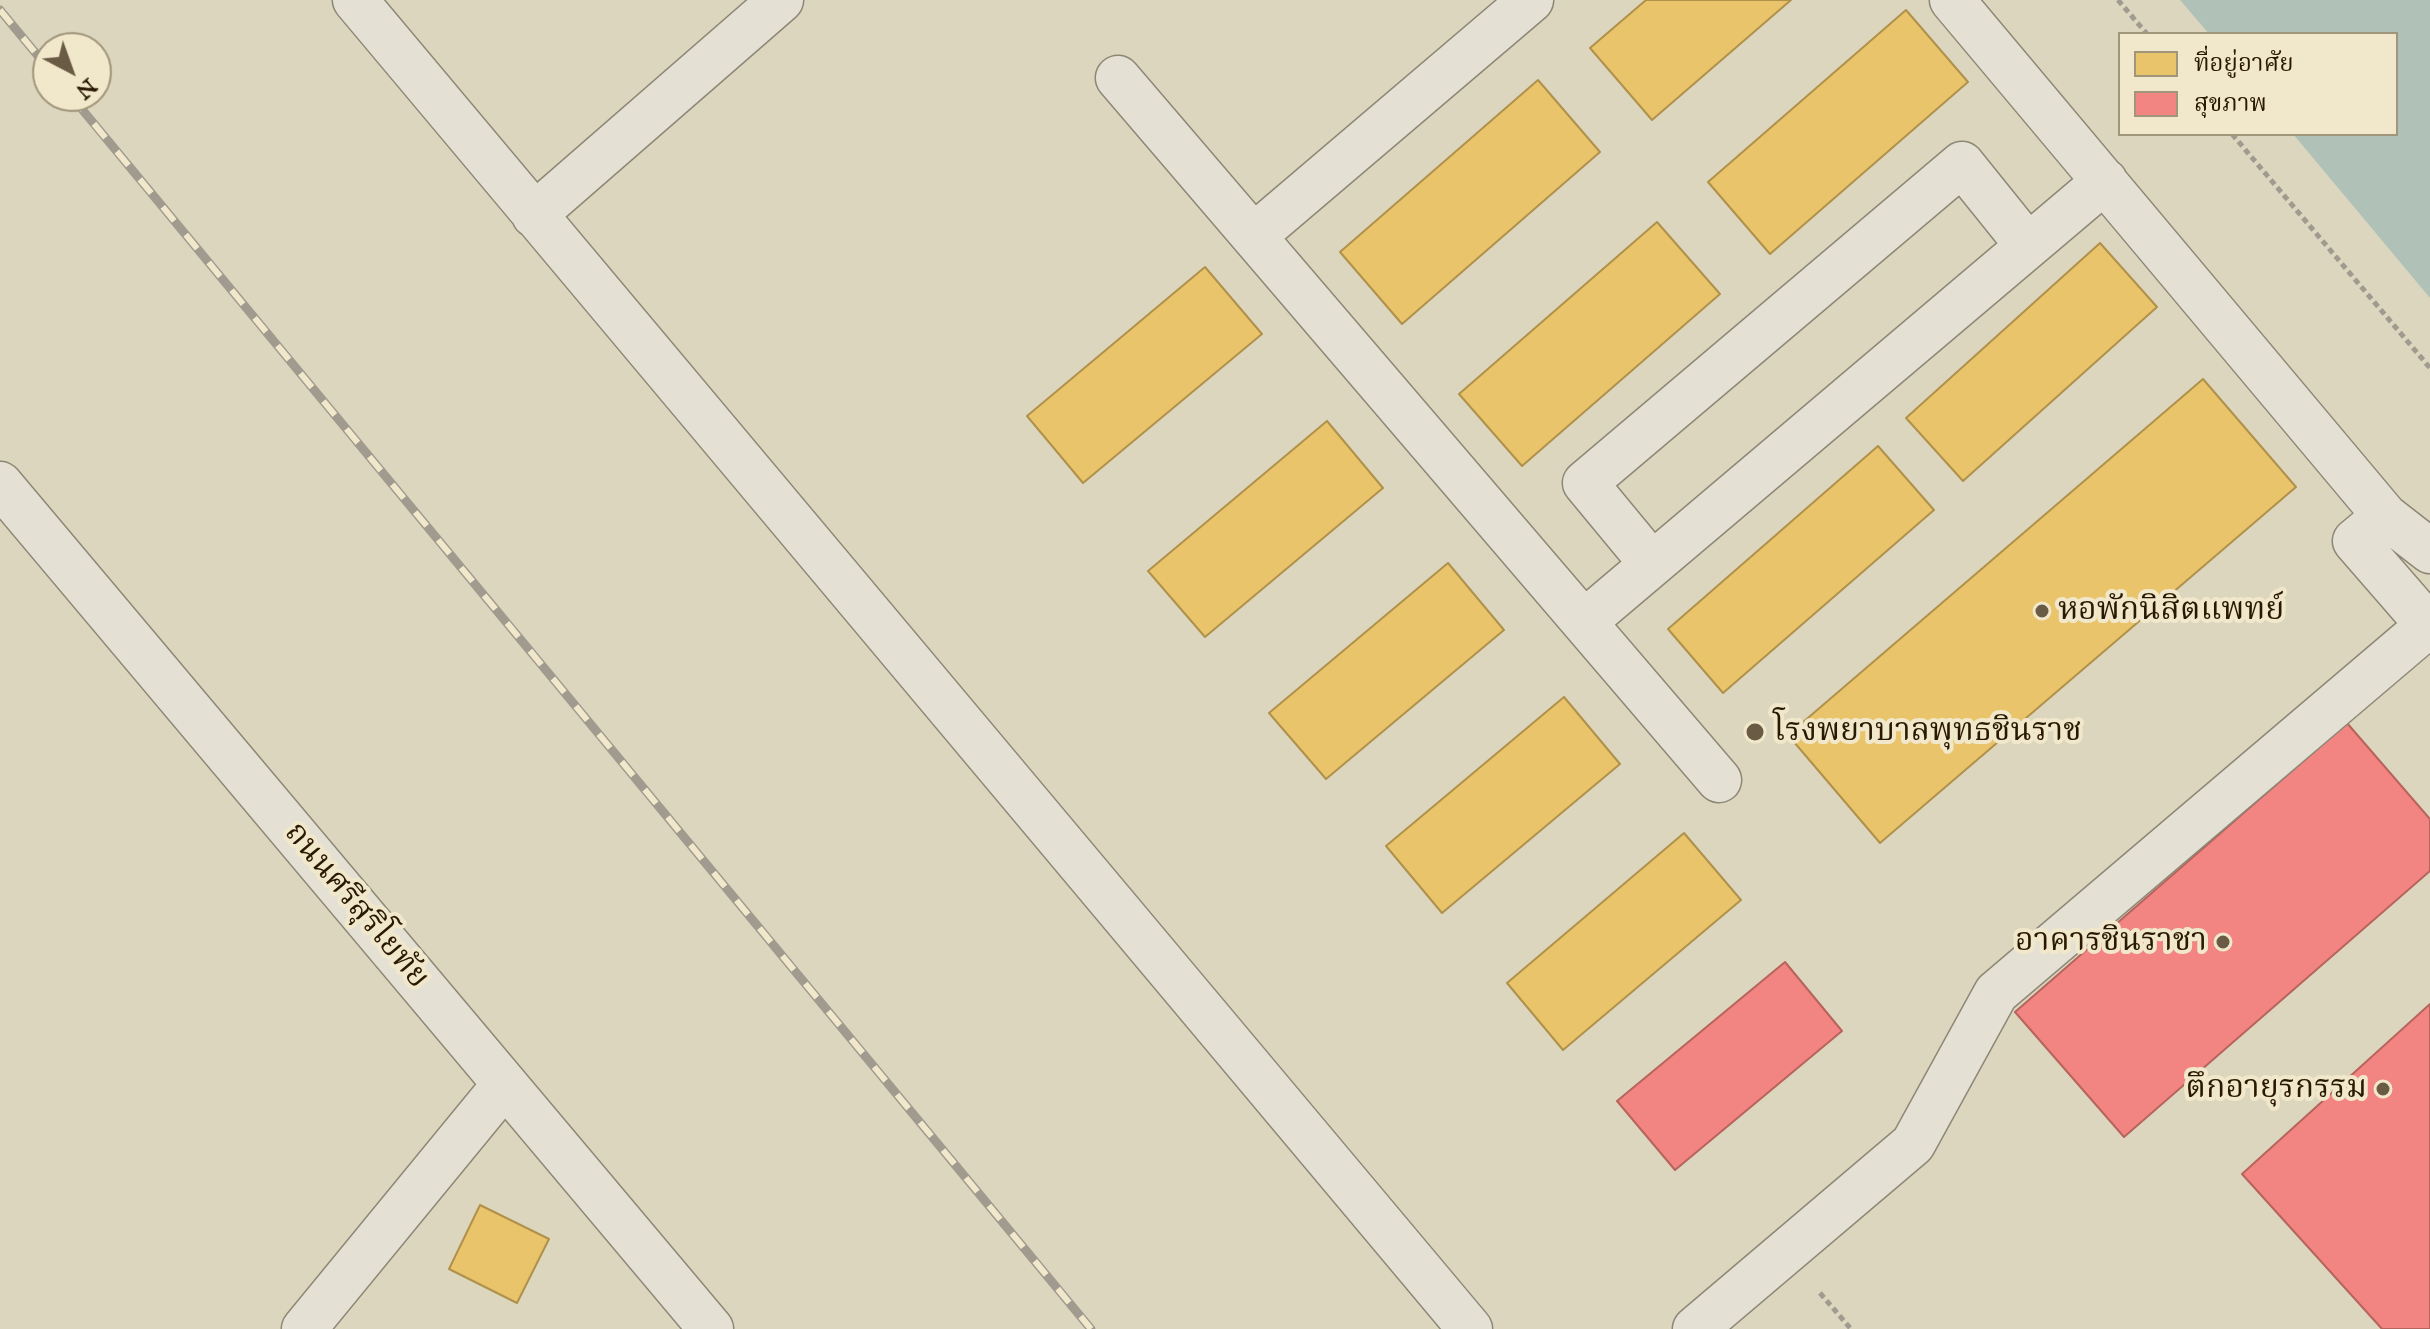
<!DOCTYPE html>
<meta charset="utf-8">
<style>
body{margin:0}
#map{position:relative;width:2430px;height:1329px;overflow:hidden;background:#ddd6be;font-family:"IM FELL Great Primer","Noto Serif Thai",serif}
canvas{display:block}
.legend{position:absolute;left:2118px;top:32px;width:280px;height:104px;box-sizing:border-box;background:#f1e8cc;border:2px solid #a1957b;margin:0;padding:10px 14px;list-style:none;font-size:24px;color:#2a1902}
.legend li{display:flex;align-items:center;gap:16px;height:40px}
.legend b{width:40px;border:2px solid #a1957b}
.north{position:absolute;left:32px;top:32px;width:80px;height:80px;box-sizing:border-box;background:#f1e8cc;border:2px solid #a1957b;border-radius:50%;rotate:139deg;font-size:22px;font-weight:700;line-height:32px;text-align:center;color:#2a1902}
.north::after{content:'';display:block;margin:auto;width:28px;height:36px;background:#695b44;clip-path:polygon(50% 0,100% 100%,50% 72%,0 100%)}
</style>
<div id="map">
<canvas width="2430" height="1329"></canvas>
<ul class="legend">
<li><b style="height:22px;background:#e9c46a"></b>ที่อยู่อาศัย</li>
<li><b style="height:22px;background:#f28482"></b>สุขภาพ</li>
</ul>
<div class="north">N</div>
</div>
<script>
const c = document.querySelector('canvas').getContext('2d');
c.lineJoin = 'round';
function fill(path, color) {
  c.fillStyle = color;
  c.fill(path, 'evenodd');
}
function poly(rows) {
  const path = new Path2D();
  for (const r of rows) {
    path.moveTo(r[0], r[1]);
    for (let i = 2; i < r.length; i += 2) path.lineTo(r[i], r[i + 1]);
  }
  return path;
}
function stroke(path, color, width, dash) {
  c.strokeStyle = color;
  c.lineWidth = width;
  c.lineCap = dash ? 'butt' : 'round';
  c.setLineDash(dash || []);
  c.stroke(path);
}
function write(font, color, halo, rows, align = 'center') {
  c.font = font + ' "IM FELL Great Primer","Noto Serif Thai",serif';
  c.lineWidth = 8;
  c.setLineDash([]);
  c.textBaseline = 'middle';
  c.strokeStyle = halo;
  c.fillStyle = color;
  for (const [text, x, y, turn = 0] of rows) {
    c.save();
    c.translate(x, y);
    c.rotate((+turn || 0) * Math.PI / 180);
    c.textAlign = isNaN(turn) ? turn : align;
    if (halo) c.strokeText(text, 0, 0);
    c.fillText(text, 0, 0);
    c.restore();
  }
}
fill(poly([
 [2180,0,2430,0,2430,298,2293,134,2396,134,2396,34,2209,34]
]), '#b0c2b8');
const homes = poly([
 [1646,0,1791,0,1652,120,1590,48,1646,0],
 [1906,10,1968,82,1770,254,1708,182,1906,10],
 [1538,80,1600,152,1402,324,1340,252,1538,80],
 [1657,222,1720,294,1522,466,1459,394,1657,222],
 [2100,243,2157,307,1963,481,1906,418,2100,243],
 [1205,267,1262,334,1083,483,1027,416,1205,267],
 [2203,379,2296,487,1880,843,1788,735,2203,379],
 [1327,421,1383,488,1205,637,1148,571,1327,421],
 [1878,446,1934,510,1723,693,1668,629,1878,446],
 [1448,563,1504,630,1326,779,1269,713,1448,563],
 [1564,697,1620,764,1442,913,1386,846,1564,697],
 [1684,833,1741,900,1563,1050,1507,983,1684,833],
 [480,1205,549,1239,517,1303,449,1269,480,1205]
]);
fill(homes, '#e9c46a');
stroke(homes, '#b0914b', 2);
const health = poly([
 [2347,723,2430,819,2430,871,2124,1137,2015,1012,2347,723],
 [1785,962,1842,1031,1675,1170,1617,1101,1785,962],
 [2430,1004,2430,1329,2382,1329,2242,1174,2430,1004]
]);
fill(health, '#f28482');
stroke(health, '#b6645c', 2);
const minor = poly([
 [355,0,1470,1329],
 [1952,0,2385,516,2430,551],
 [1118,78,1719,780],
 [534,215,781,0],
 [1255,235,1531,0],
 [0,484,711,1329],
 [2385,516,2355,541,2428,625],
 [1652,564,1585,483,1962,164,2028,246],
 [1584,622,2105,181],
 [304,1329,505,1084],
 [1695,1329,1913,1144,1996,993,2430,624]
]);
stroke(minor, '#8d8776', 47);
stroke(poly([
 [2118,0,2147,34],
 [2232,134,2430,368],
 [1820,1293,1851,1329]
]), '#a09a8f', 5, [6, 4]);
stroke(minor, '#e4e0d4', 44);
const rail = poly([
 [0,10,48,68],
 [71,96,1091,1329]
]);
stroke(rail, '#a09a8f', 9);
stroke(rail, '#f1e8cc', 6, [18]);
for (const [x, y, r, color] of [
 [2042,611,8,"#695b44"],
 [1755,732,10,"#695b44"],
 [2223,942,8,"#695b44"],
 [2383,1089,8,"#695b44"]
]) {
  const dot = new Path2D();
  dot.arc(x, y, r, 0, 2 * Math.PI);
  c.fillStyle = color;
  c.fill(dot);
  stroke(dot, '#f1e8cc', 3);
}
write('32px', '#2a1902', '#f1e8cc', [
 ["หอพักนิสิตแพทย์",2058,611],
 ["โรงพยาบาลพุทธชินราช",1773,732],
 ["อาคารชินราชา",2207,942,"right"],
 ["ตึกอายุรกรรม",2367,1089,"right"]
], 'left');
write('32px', '#2a1902', '#f1e8cc', [
 ["ถนนศรีสุริโยทัย",356,906,50]
]);
</script>
